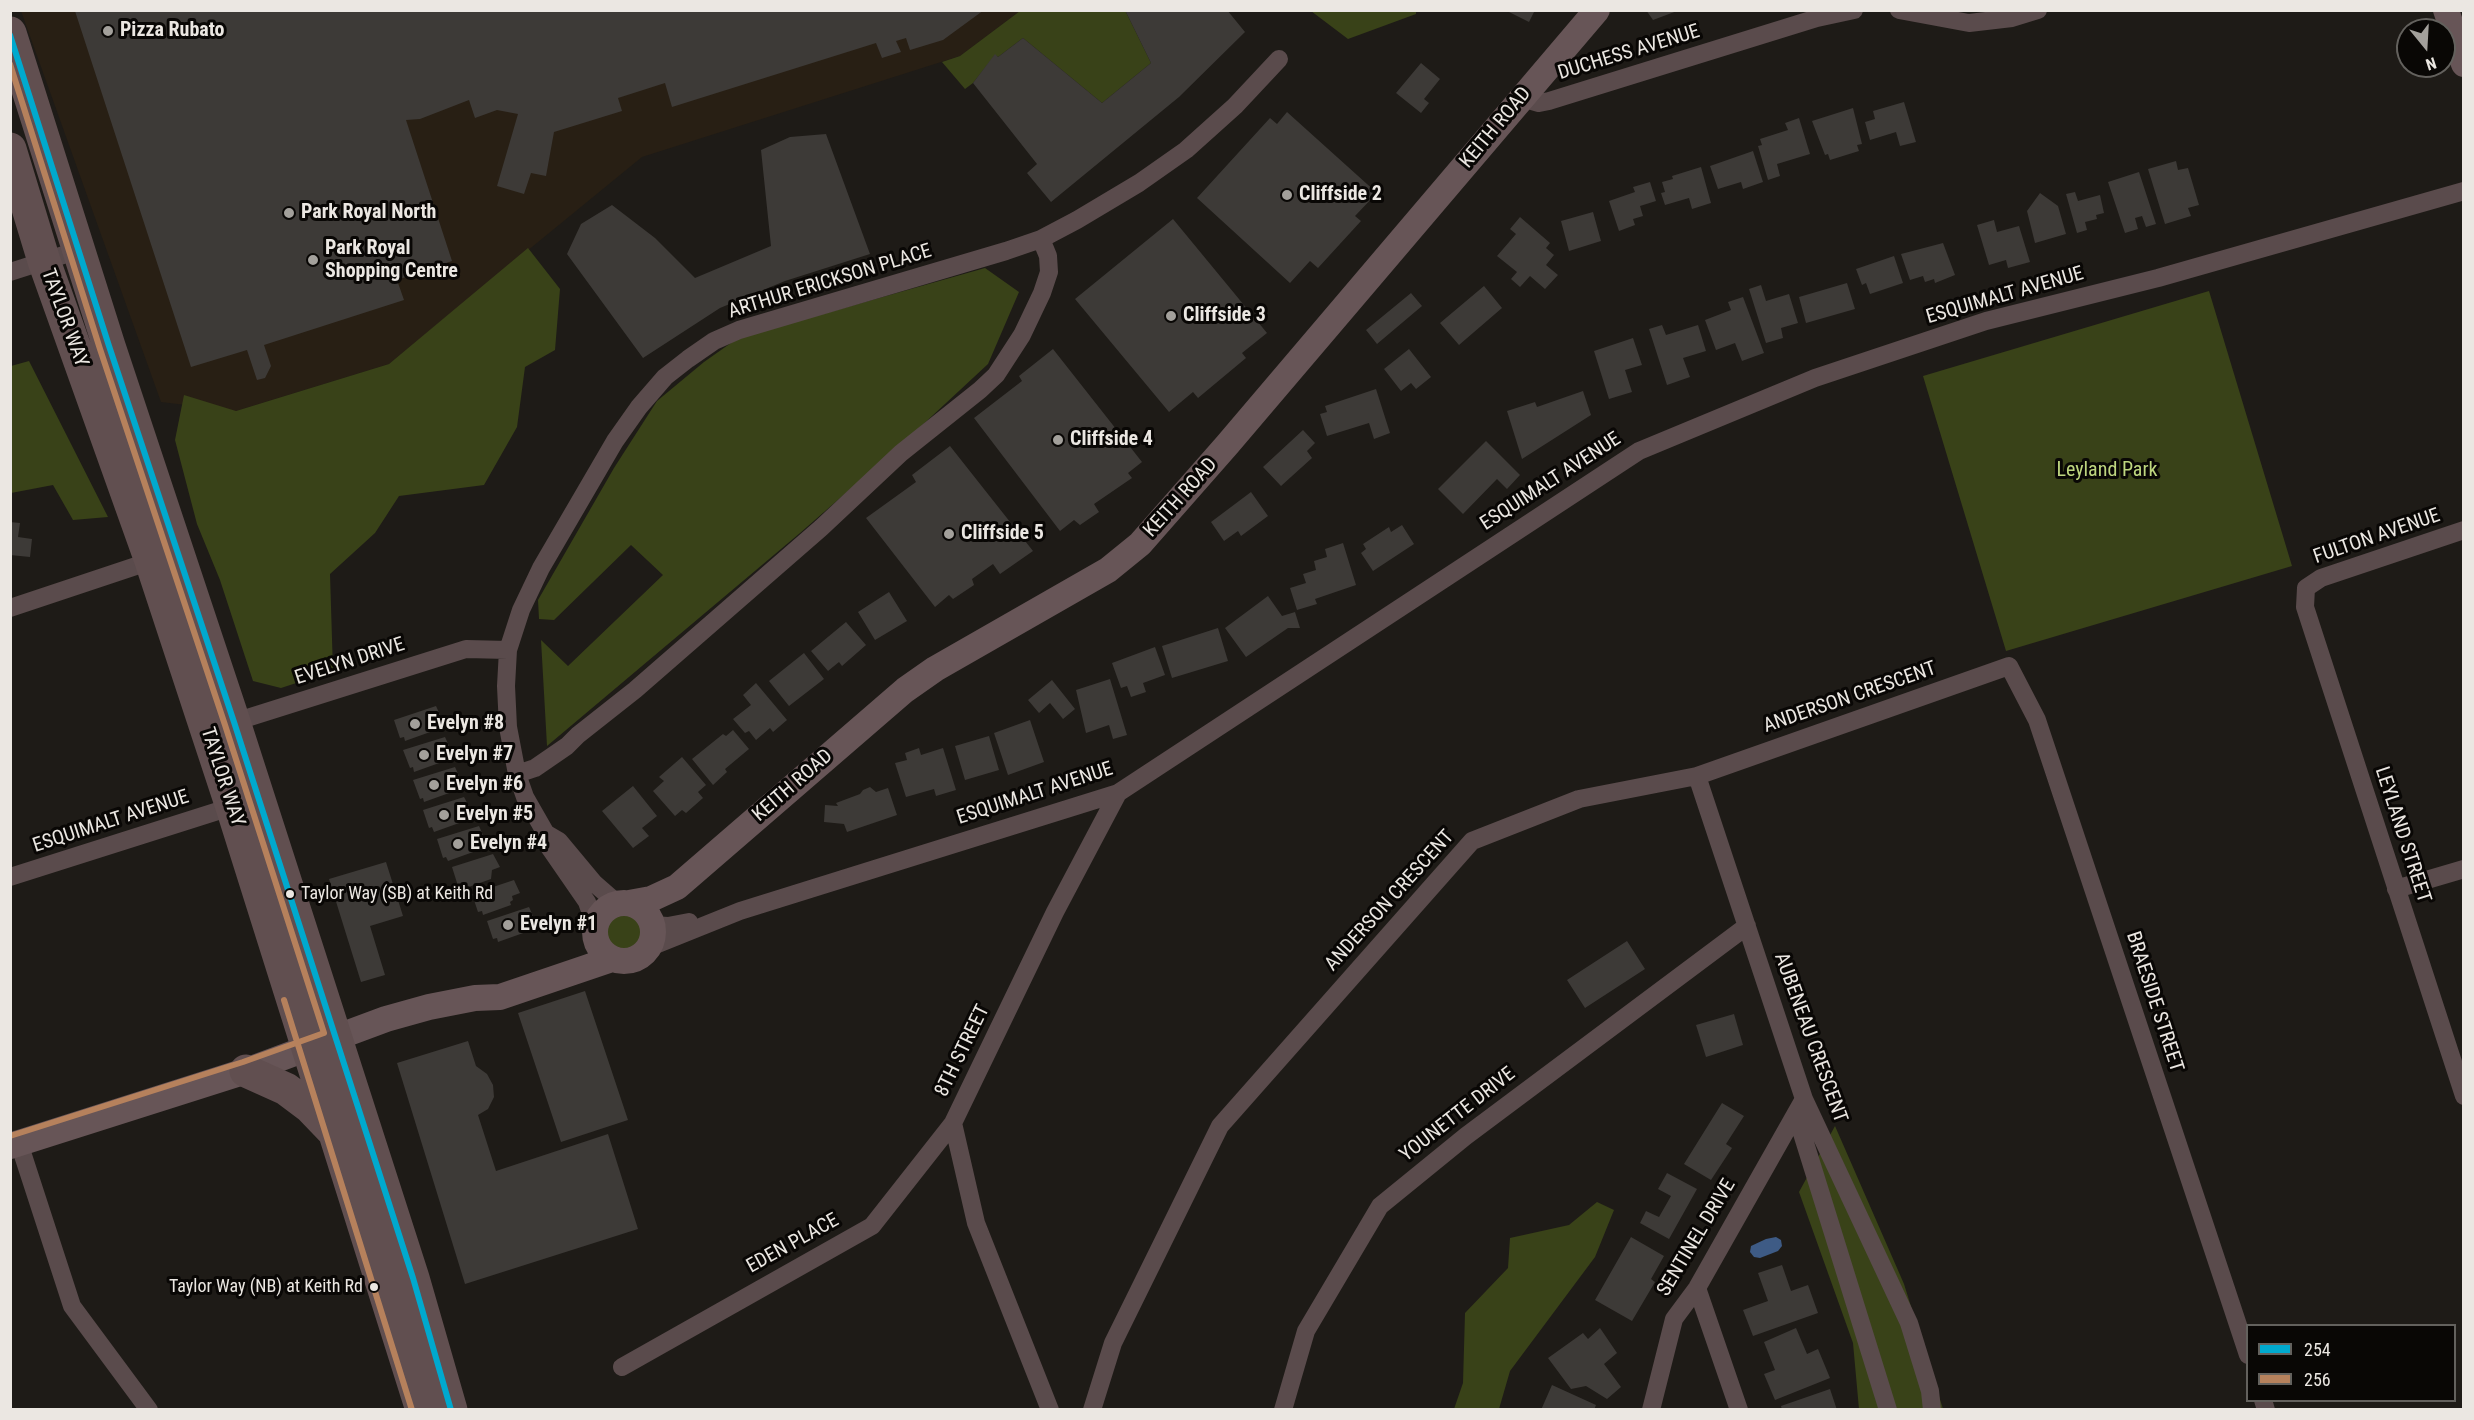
<!DOCTYPE html>
<style>
body{margin:0}
#map{position:relative;width:2474px;height:1420px;overflow:hidden;background:#1e1b17;font-family:"Roboto Condensed",sans-serif}
canvas{display:block}
.frame{position:absolute;inset:0;border:12px solid #ebe7e2;pointer-events:none}
.legend{position:absolute;left:2246px;top:1324px;width:210px;height:78px;box-sizing:border-box;background:#090705;border:2px solid #63615d;margin:0;padding:8px 10px;list-style:none;font-size:18px;color:#ebe7e2}
.legend li{display:flex;align-items:center;gap:12px;height:30px}
.legend b{width:30px;border:2px solid #63615d}
.north{position:absolute;left:2396px;top:18px;width:60px;height:60px;box-sizing:border-box;background:#090705;border:2px solid #63615d;border-radius:50%;rotate:162deg;font-size:16px;font-weight:700;line-height:24px;text-align:center;color:#ebe7e2}
.north::after{content:'';display:block;margin:auto;width:21px;height:27px;background:#a3a09b;clip-path:polygon(50% 0,100% 100%,50% 72%,0 100%)}
</style>
<div id="map">
<canvas width="2474" height="1420"></canvas>
<div class="frame"></div>
<ul class="legend">
<li><b style="height:8px;background:#00a9ce"></b>254</li>
<li><b style="height:8px;background:#b6815c"></b>256</li>
</ul>
<div class="north">N</div>
</div>
<script>
const c = document.querySelector('canvas').getContext('2d');
c.lineJoin = 'round';
function fill(path, color) {
  c.fillStyle = color;
  c.fill(path, 'evenodd');
}
function poly(rows) {
  const path = new Path2D();
  for (const r of rows) {
    if (r.length === 3) {
      path.moveTo(r[0] + r[2], r[1]);
      path.arc(r[0], r[1], r[2], 0, 2 * Math.PI);
      continue;
    }
    path.moveTo(r[0], r[1]);
    for (let i = 2; i < r.length; i += 2) path.lineTo(r[i], r[i + 1]);
  }
  return path;
}
function stroke(path, color, width, dash) {
  c.strokeStyle = color;
  c.lineWidth = width;
  c.lineCap = dash ? 'butt' : 'round';
  c.setLineDash(dash || []);
  c.stroke(path);
}
function write(font, color, halo, rows, align = 'center') {
  c.font = font + ' "Roboto Condensed",sans-serif';
  c.lineWidth = 6;
  c.setLineDash([]);
  c.textBaseline = 'middle';
  c.strokeStyle = halo;
  c.fillStyle = color;
  for (const [text, x, y, turn = 0] of rows) {
    c.save();
    c.translate(x, y);
    c.rotate((+turn || 0) * Math.PI / 180);
    c.textAlign = isNaN(turn) ? turn : align;
    if (halo) c.strokeText(text, 0, 0);
    c.fillText(text, 0, 0);
    c.restore();
  }
}
fill(poly([
 [21,11,1020,11,960,56,642,157,389,364,236,411,161,402]
]), '#281f14');
fill(poly([
 [1125,10,1151,63,1102,103,1023,38,998,57,995,55,973,83,965,89,942,62,960,56,1020,11],
 [1416,10,1416,14,1348,39,1311,11],
 [528,248,560,289,555,350,525,367,517,427,484,485,399,496,375,533,330,574,333,671,281,688,253,681,220,580,197,524,175,440,184,395,236,411,389,364],
 [985,268,1019,292,988,364,903,443,800,533,547,746,541,640,568,666,663,575,631,545,554,620,539,619,538,600,614,468,657,401,704,362,738,338],
 [2209,291,2292,566,2006,651,1923,376],
 [29,361,108,517,73,520,53,485,11,493,11,366],
 [623,932,25],
 [1835,1126,1904,1284,1943,1409,1859,1409,1853,1343,1799,1192],
 [1597,1202,1614,1210,1595,1257,1510,1371,1499,1409,1454,1409,1463,1383,1465,1313,1508,1268,1510,1238,1569,1225]
]), '#394218');
fill(poly([
 [1776,1237,1781,1240,1782,1246,1778,1251,1760,1258,1754,1257,1750,1252,1751,1246,1766,1239]
]), '#3e5b85');
fill(poly([
 [78,10,984,10,943,40,910,50,906,38,896,41,901,52,882,58,876,43,672,107,665,83,618,98,622,111,554,132,546,176,531,173,524,194,497,186,518,114,497,110,475,118,469,100,420,119,406,120,452,261,397,280,404,300,264,345,271,366,265,378,257,380,247,350,191,367,75,11],
 [1125,10,1227,10,1245,32,1179,97,1051,202,1027,173,1037,164,973,83,995,54,998,57,1023,38,1102,103,1151,63],
 [1505,10,1535,10,1529,22],
 [1646,10,1677,10,1677,11,1653,20],
 [1421,63,1440,79,1424,99,1429,103,1421,113,1396,93],
 [1904,102,1916,142,1900,146,1896,132,1870,140,1865,122,1875,119,1873,111],
 [1853,108,1862,144,1857,145,1859,151,1830,160,1828,154,1825,155,1812,121],
 [1287,112,1377,193,1355,216,1361,221,1318,268,1310,261,1290,283,1197,198,1270,118,1277,124],
 [1799,118,1810,154,1777,164,1780,176,1768,180,1758,146,1762,145,1760,139,1788,130,1785,123],
 [826,134,870,254,785,281,720,308,643,358,567,254,581,224,612,205,655,238,695,278,771,246,761,150,790,137],
 [1753,151,1763,182,1743,189,1741,182,1718,189,1710,166],
 [2176,161,2178,170,2188,168,2199,205,2188,208,2191,216,2165,224,2148,169],
 [1701,167,1711,203,1692,209,1689,198,1665,205,1661,193,1665,192,1662,182,1673,179,1672,176],
 [2139,172,2156,224,2146,227,2142,216,2135,218,2138,229,2125,233,2108,182],
 [1650,182,1656,201,1640,206,1643,216,1633,219,1635,225,1619,231,1609,201,1635,192,1633,187],
 [2075,192,2078,201,2100,195,2104,213,2096,215,2097,219,2085,222,2087,230,2077,233,2066,194],
 [2040,193,2058,206,2066,234,2035,243,2027,211],
 [1593,212,1601,241,1569,251,1561,221],
 [1520,217,1550,243,1546,248,1554,255,1546,265,1558,275,1545,289,1530,276,1520,287,1511,279,1517,272,1497,256,1516,234,1510,229],
 [1173,219,1267,333,1242,353,1246,358,1198,398,1193,392,1169,412,1075,299],
 [1994,220,1997,232,2019,226,2030,262,2008,268,2006,260,1989,265,1977,225],
 [1943,243,1955,275,1935,283,1934,279,1925,282,1923,276,1910,280,1901,254],
 [1894,256,1903,283,1870,294,1866,283,1862,285,1856,269],
 [1847,283,1855,309,1806,323,1799,297],
 [1761,285,1766,301,1789,294,1798,323,1781,328,1783,338,1766,343,1749,289],
 [1484,286,1502,308,1459,345,1440,323],
 [1411,293,1422,306,1377,344,1366,330],
 [1743,297,1764,353,1742,361,1735,343,1716,350,1705,320,1731,310,1728,302],
 [1662,325,1666,335,1698,325,1706,351,1683,358,1690,377,1667,385,1649,329],
 [1633,338,1642,365,1625,370,1632,392,1609,399,1594,351],
 [1053,349,1142,462,1128,473,1132,478,1094,504,1099,512,1080,525,1074,520,1060,531,974,418,1022,381,1019,376],
 [1409,349,1431,377,1416,389,1411,383,1401,391,1384,369],
 [1376,389,1390,433,1374,439,1369,423,1327,436,1320,414,1327,412,1325,406],
 [1583,391,1591,415,1522,459,1507,411,1535,402,1537,407],
 [1303,430,1315,443,1307,451,1312,458,1281,486,1263,467],
 [1486,441,1520,475,1507,489,1497,479,1463,514,1438,489],
 [950,446,1033,551,1000,574,993,564,972,579,974,585,953,599,949,595,935,607,866,518,916,482,912,475],
 [1251,492,1268,516,1241,536,1238,531,1224,541,1211,522],
 [10,522,20,523,18,537,32,539,30,557,10,555],
 [1402,525,1414,544,1373,571,1361,553,1366,549,1363,544,1389,527,1391,532],
 [1343,543,1356,585,1315,599,1317,604,1297,610,1290,588,1306,583,1303,574,1316,570,1314,561,1327,557,1325,549],
 [889,592,907,621,875,640,858,612],
 [1268,596,1282,616,1295,612,1300,628,1288,628,1246,657,1225,628],
 [846,622,866,645,842,666,839,662,828,671,811,651],
 [1218,628,1228,661,1172,678,1162,646],
 [1155,647,1165,675,1143,683,1146,692,1131,697,1127,686,1121,688,1112,663],
 [804,653,824,679,789,706,769,681],
 [1110,679,1127,735,1113,739,1109,725,1086,733,1076,690],
 [1052,680,1075,709,1063,719,1050,703,1039,713,1028,700],
 [756,683,787,720,773,732,770,728,756,740,749,731,745,733,733,719,751,705,743,695],
 [436,706,442,719,434,722,435,727,432,728,433,731,405,741,404,737,400,738,394,720],
 [1030,720,1044,762,1008,775,994,733],
 [733,730,749,749,725,769,727,772,713,785,692,759,723,734,726,736],
 [989,736,999,770,965,780,955,746],
 [445,737,451,750,443,752,444,757,441,758,442,762,414,772,413,767,410,768,403,750],
 [919,748,921,755,943,748,956,790,936,796,934,789,906,797,895,763,907,760,905,753],
 [682,757,706,785,698,792,703,798,686,813,682,810,675,816,653,791,664,781,659,777],
 [455,767,461,780,453,783,454,787,451,788,452,792,424,802,423,798,420,799,413,780],
 [633,786,657,816,642,828,649,836,633,848,602,811],
 [870,787,876,792,888,788,897,815,847,832,844,824,824,822,825,805,838,806,836,803,860,794,863,790],
 [464,797,471,810,462,813,462,822,434,832,432,827,429,828,423,810],
 [479,826,485,839,476,842,478,847,475,848,476,851,448,861,446,857,443,858,437,839],
 [493,854,500,867,492,870,491,879,463,889,461,884,458,886,452,867],
 [386,862,403,916,370,926,385,975,361,982,329,879],
 [514,880,520,893,512,896,513,900,510,902,511,905,483,915,482,911,478,912,472,894],
 [529,907,535,920,527,923,528,928,525,929,526,932,498,942,497,938,493,939,487,921],
 [1627,941,1645,969,1585,1008,1567,980],
 [585,991,628,1120,561,1142,518,1013],
 [1734,1014,1743,1045,1706,1057,1696,1025],
 [468,1041,476,1066,487,1074,493,1085,494,1097,488,1109,478,1115,496,1171,608,1134,638,1229,465,1284,397,1063],
 [1722,1103,1744,1116,1726,1144,1732,1148,1711,1180,1684,1164],
 [1667,1173,1697,1189,1669,1239,1640,1223,1646,1211,1659,1217,1671,1196,1658,1189],
 [1631,1237,1664,1256,1651,1279,1655,1282,1632,1321,1595,1300],
 [1782,1265,1791,1291,1808,1285,1818,1313,1753,1336,1743,1310,1768,1301,1758,1273],
 [1600,1328,1617,1353,1604,1364,1621,1387,1607,1399,1586,1386,1571,1389,1548,1358,1583,1333,1588,1339],
 [1796,1328,1807,1354,1818,1349,1830,1378,1775,1400,1764,1374,1775,1370,1764,1342],
 [1552,1385,1596,1405,1594,1410,1541,1410],
 [1830,1389,1837,1410,1782,1410,1781,1406]
]), '#3d3a37');
stroke(poly([
 [1899,10,1969,23,2012,18,2038,10],
 [1522,98,1539,103,1549,101,1817,18,1854,10],
 [10,272,79,250],
 [2464,530,2321,578,2306,588,2305,607,2464,1096],
 [10,608,157,559],
 [228,724,466,649,508,650],
 [517,774,535,768,567,746,578,735,635,690,821,528,901,453,980,390,996,375,1022,335,1042,293,1049,272,1048,256,1041,239],
 [1697,776,1804,1099,1909,1323,1930,1391,1932,1410],
 [547,834,559,841,594,883,618,904],
 [10,877,237,805],
 [2396,889,2464,869],
 [595,925,587,902,549,847,545,832,525,797,517,774,508,727,506,686,508,650,521,610,541,568,615,441,639,407,665,377,688,359,714,341,739,330,1006,251,1041,239,1077,220,1139,183,1186,150,1235,106,1279,59],
 [652,925,668,926,689,922],
 [648,948,740,911,1118,793,1639,451,1815,378,1986,321,2158,278,2464,191],
 [1796,1114,1888,1410],
 [953,1123,976,1223,1050,1410],
 [19,1143,72,1306,149,1410],
 [1697,1288,1739,1410],
 [622,1367,872,1226,953,1123,1055,912,1118,793],
 [2263,1400,2266,1410],
 [1092,1410,1113,1343,1220,1126,1472,841,1579,799,1697,776,2009,666,2037,720,2248,1355],
 [1283,1410,1306,1331,1380,1206,1466,1136,1747,926],
 [1651,1410,1674,1319,1697,1288,1804,1099]
]), '#5a4b4c', 18);
stroke(poly([
 [2446,10,2464,64],
 [629,903,651,899,677,887,905,690,935,669,1108,570,1140,544,1227,445,1597,10],
 [624,932,29],
 [10,1146,246,1071,386,1019,429,1007,475,998,500,997,612,959]
]), '#675557', 26);
stroke(poly([
 [10,33,109,346,234,722,413,1278,451,1410],
 [10,149,44,261,151,561,232,807,422,1410],
 [246,1071,286,1089,310,1107,334,1132]
]), '#614f50', 33);
stroke(poly([
 [10,35,109,346,234,722,413,1278,451,1410]
]), '#00a9ce', 6);
stroke(poly([
 [10,64,100,349,225,725,324,1033,243,1062,10,1136],
 [284,1000,412,1410]
]), '#b6815c', 6);
for (const [x, y, r, color] of [
 [108,31,6,"#a3a09b"],
 [1287,195,6,"#a3a09b"],
 [289,213,6,"#a3a09b"],
 [313,260,6,"#a3a09b"],
 [1171,316,6,"#a3a09b"],
 [1058,440,6,"#a3a09b"],
 [949,534,6,"#a3a09b"],
 [415,724,6,"#a3a09b"],
 [424,755,6,"#a3a09b"],
 [434,785,6,"#a3a09b"],
 [444,815,6,"#a3a09b"],
 [458,844,6,"#a3a09b"],
 [290,894,5,"#ebe7e2"],
 [508,925,6,"#a3a09b"],
 [374,1287,5,"#ebe7e2"]
]) {
  const dot = new Path2D();
  dot.arc(x, y, r, 0, 2 * Math.PI);
  c.fillStyle = color;
  c.fill(dot);
  stroke(dot, '#090705', 2);
}
write('18px', '#ebe7e2', '#090705', [
 ["Taylor Way (SB) at Keith Rd",301,894],
 ["Taylor Way (NB) at Keith Rd",363,1287,"right"]
], 'left');
write('bold 20px', '#ebe7e2', '#090705', [
 ["Pizza Rubato",120,31],
 ["Cliffside 2",1299,195],
 ["Park Royal North",301,213],
 ["Park Royal",325,249],
 ["Shopping Centre",325,272],
 ["Cliffside 3",1183,316],
 ["Cliffside 4",1070,440],
 ["Cliffside 5",961,534],
 ["Evelyn #8",427,724],
 ["Evelyn #7",436,755],
 ["Evelyn #6",446,785],
 ["Evelyn #5",456,815],
 ["Evelyn #4",470,844],
 ["Evelyn #1",520,925]
], 'left');
write('20px', '#ebe7e2', '#090705', [
 ["DUCHESS AVENUE",1629,53,-17],
 ["KEITH ROAD",1496,128,-50],
 ["ARTHUR ERICKSON PLACE",830,282,-17],
 ["ESQUIMALT AVENUE",2005,296,-16],
 ["TAYLOR WAY",64,318,70],
 ["ESQUIMALT AVENUE",1551,482,-33],
 ["KEITH ROAD",1181,498,-48],
 ["FULTON AVENUE",2377,537,-19],
 ["EVELYN DRIVE",350,662,-18],
 ["ANDERSON CRESCENT",1850,698,-19],
 ["TAYLOR WAY",222,777,72],
 ["KEITH ROAD",793,786,-41],
 ["ESQUIMALT AVENUE",1035,794,-18],
 ["ESQUIMALT AVENUE",111,822,-18],
 ["LEYLAND STREET",2402,835,72],
 ["ANDERSON CRESCENT",1390,901,-48],
 ["BRAESIDE STREET",2154,1002,72],
 ["AUBENEAU CRESCENT",1810,1038,70],
 ["8TH STREET",963,1051,-64],
 ["YOUNETTE DRIVE",1458,1115,-38],
 ["SENTINEL DRIVE",1697,1238,-59],
 ["EDEN PLACE",793,1244,-29]
]);
write('20px', '#bed67f', '#090705', [
 ["Leyland Park",2107,471]
]);
</script>
